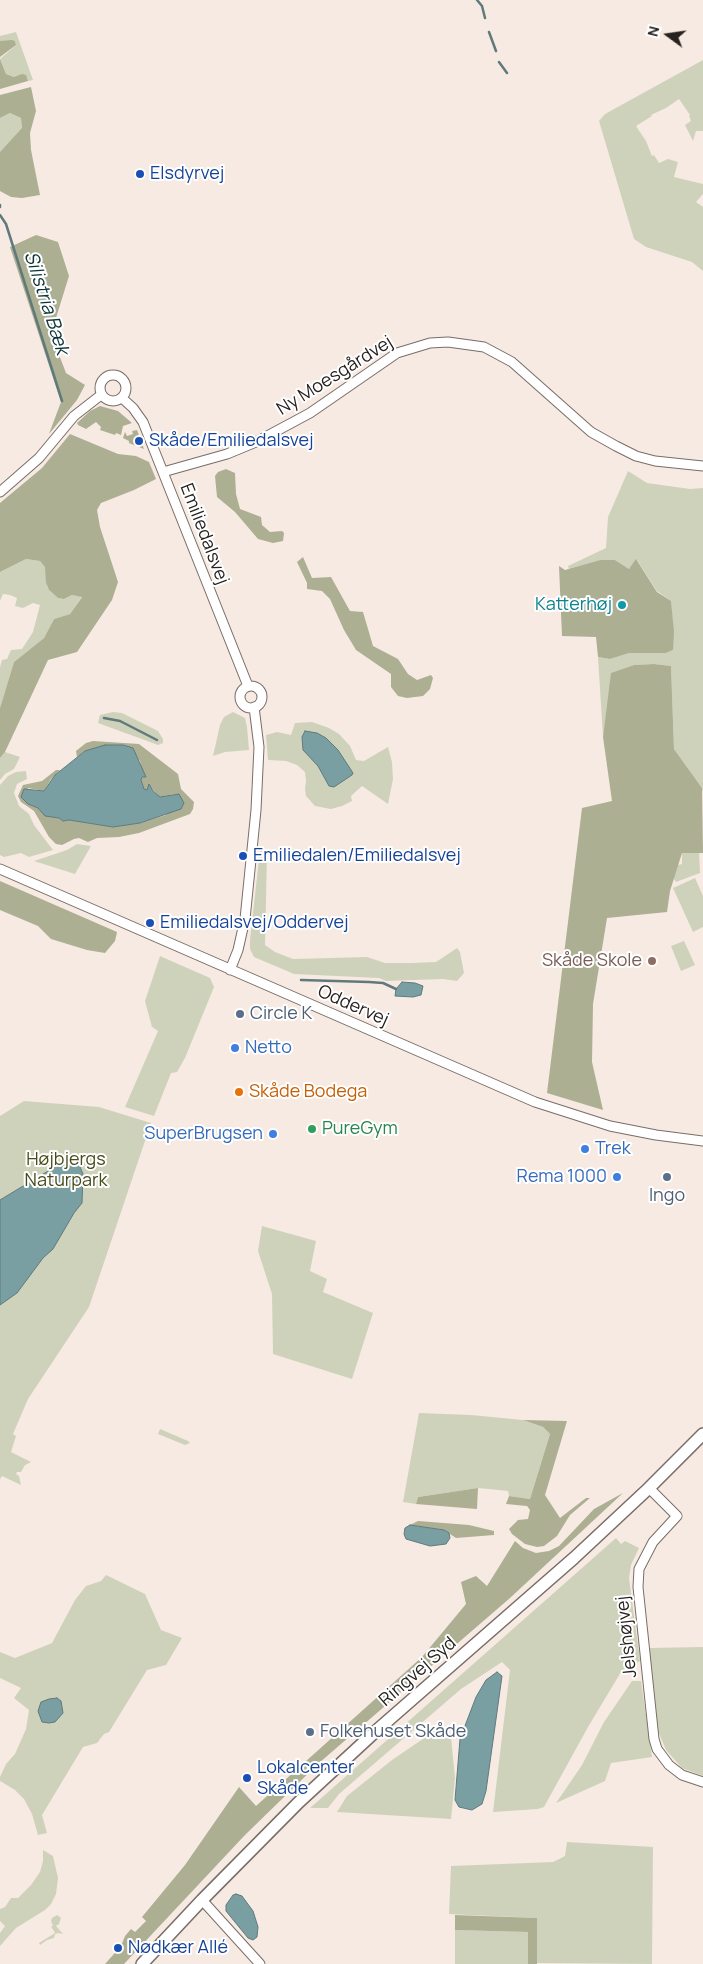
<!DOCTYPE html>
<meta charset="utf-8">
<style>
body{margin:0}
#map{position:relative;width:703px;height:1964px;overflow:hidden;background:#f7eae3;font-family:Manrope,sans-serif}
canvas{display:block}
.north{position:absolute;left:643px;top:10px;width:50px;height:50px;-webkit-text-stroke:4px #fff;paint-order:stroke;rotate:284deg;font-size:14px;font-weight:700;line-height:20px;text-align:center;color:#272220}
.north::after{content:'';display:block;margin:auto;width:18px;height:22px;background:#272220;clip-path:polygon(50% 0,100% 100%,50% 72%,0 100%)}
</style>
<div id="map">
<canvas width="703" height="1964"></canvas>
<div class="north">N</div>
</div>
<script>
const c = document.querySelector('canvas').getContext('2d');
c.lineJoin = 'round';
function fill(path, color) {
  c.fillStyle = color;
  c.fill(path, 'evenodd');
}
function poly(rows) {
  const path = new Path2D();
  for (const r of rows) {
    if (r.length === 3) {
      path.moveTo(r[0] + r[2], r[1]);
      path.arc(r[0], r[1], r[2], 0, 2 * Math.PI);
      continue;
    }
    path.moveTo(r[0], r[1]);
    for (let i = 2; i < r.length; i += 2) path.lineTo(r[i], r[i + 1]);
  }
  return path;
}
function stroke(path, color, width, dash) {
  c.strokeStyle = color;
  c.lineWidth = width;
  c.lineCap = dash ? 'butt' : 'round';
  c.setLineDash(dash || []);
  c.stroke(path);
}
function write(font, color, halo, rows, align = 'center') {
  c.font = font + ' Manrope,sans-serif';
  c.lineWidth = 4;
  c.setLineDash([]);
  c.textBaseline = 'middle';
  c.strokeStyle = halo;
  c.fillStyle = color;
  for (const [text, x, y, turn = 0] of rows) {
    c.save();
    c.translate(x, y);
    c.rotate((+turn || 0) * Math.PI / 180);
    c.textAlign = isNaN(turn) ? turn : align;
    if (halo) c.strokeText(text, 0, 0);
    c.fillText(text, 0, 0);
    c.restore();
  }
}
fill(poly([
 [16,32,33,80,28,81,25,75,14,77,6,74,0,59,16,45,15,41,0,41,0,36],
 [703,60,703,131,696,131,693,141,685,125,691,121,689,116,690,115,679,99,666,108,651,115,652,116,636,126,646,141,652,156,654,155,659,163,668,159,678,162,674,177,703,184,703,194,696,202,703,207,703,271,692,262,646,247,634,239,599,121,605,114],
 [10,113,21,118,22,129,0,152,0,118],
 [628,471,647,483,690,489,703,488,703,793,702,788,674,749,671,666,654,664,634,665,612,673,603,737,598,657,610,659,628,653,666,653,673,650,673,632,671,601,657,591,637,560,629,569,615,560,600,560,569,569,568,566,606,548,608,517],
 [26,559,40,561,46,567,46,583,49,590,58,598,64,599,72,595,82,596,70,614,54,619,44,638,14,662,0,708,0,667,2,660,7,659,11,650,22,649,33,632,40,605,33,603,23,608,15,606,17,598,10,595,3,594,0,601,0,572],
 [113,712,122,713,158,731,163,739,163,743,158,745,98,723,100,715],
 [233,712,245,718,247,727,249,750,225,752,213,756,220,725,224,717],
 [312,722,329,728,339,734,350,746,356,760,364,761,388,747,392,762,393,779,388,804,362,786,351,796,352,801,342,806,331,809,315,806,306,796,305,789,306,781,305,772,297,765,286,761,268,760,266,735,277,732,291,735,295,723],
 [5,752,20,757,14,769,5,774,0,780,0,758],
 [26,771,27,779,17,784,14,793,19,806,29,814,34,825,53,850,29,857,21,853,4,857,0,855,0,785,8,776,16,772],
 [77,844,91,846,75,874,34,861,67,850],
 [260,850,265,851,267,853,265,945,275,952,293,959,367,957,385,963,411,963,436,962,457,948,460,952,464,973,457,981,443,979,386,981,379,978,294,974,254,957,250,949,250,940],
 [699,851,700,873,676,882,672,876,675,866,682,864,682,852],
 [695,878,703,896,703,927,693,932,673,888],
 [684,941,695,965,681,971,671,946],
 [160,956,210,978,214,987,185,1058,177,1072,171,1073,154,1116,125,1107,158,1031,152,1027,145,1001],
 [24,1101,99,1107,151,1123,89,1307,28,1399,13,1434,16,1436,11,1452,31,1462,25,1465,21,1472,17,1472,16,1474,19,1476,21,1485,2,1476,0,1479,0,1116],
 [262,1226,316,1241,310,1271,327,1279,323,1292,373,1313,352,1379,273,1354,272,1294,258,1251],
 [419,1413,471,1415,523,1420,543,1427,550,1434,530,1499,509,1496,508,1491,478,1488,418,1497,416,1504,403,1502],
 [160,1429,188,1441,190,1443,185,1445,158,1434],
 [616,1538,621,1544,625,1541,639,1548,631,1565,629,1578,640,1661,621,1672,588,1727,544,1807,538,1809,493,1812,510,1670,502,1662,461,1689,339,1794,328,1808,310,1808],
 [106,1575,145,1594,161,1630,182,1638,166,1665,147,1670,109,1732,104,1734,97,1743,83,1747,42,1815,47,1833,38,1835,32,1814,24,1799,15,1790,0,1781,0,1777,6,1764,15,1754,26,1729,29,1710,14,1698,21,1688,0,1678,0,1652,15,1658,52,1643,75,1600,86,1586,101,1581],
 [703,1647,703,1776,682,1768,666,1750,658,1731,649,1648],
 [632,1681,641,1681,652,1757,611,1763,605,1781,556,1803,582,1765,604,1722],
 [439,1728,451,1737,455,1778,451,1819,337,1812,347,1796,392,1760],
 [567,1842,653,1847,652,1964,537,1963,536,1918,449,1914,451,1866,553,1862,565,1856],
 [43,1850,53,1856,58,1878,56,1894,51,1904,45,1910,16,1928,0,1946,0,1933,5,1926,0,1921,0,1909,5,1907,11,1898,18,1898,31,1885,40,1872,43,1861],
 [57,1915,61,1918,59,1924,56,1926,63,1934,58,1933,55,1934,54,1938,47,1940,40,1945,39,1943,55,1933,51,1926,53,1926,51,1921,52,1918],
 [455,1930,528,1932,528,1964,455,1964]
]), '#cfd2ba');
fill(poly([
 [12,40,15,41,16,45,0,57,0,41],
 [0,59,6,74,14,77,22,74,26,75,28,81,0,89],
 [31,87,36,111,30,133,31,150,40,195,22,198,11,197,0,191,0,152,22,128,21,118,10,113,0,118,0,95],
 [36,235,58,242,69,276,51,334,66,373,85,385,77,400,49,434,61,402,10,247],
 [100,406,118,411,132,423,123,426,121,435,116,433,115,435,100,430,101,427,96,422,86,429,78,425,77,423,90,411],
 [137,430,144,449,129,443,129,441,123,438,125,432,127,436,133,434,132,431],
 [70,434,118,454,136,456,149,462,156,479,134,490,101,503,97,510,100,527,118,582,112,600,77,652,48,660,5,752,0,758,0,708,14,662,44,638,54,619,70,614,82,597,72,595,64,599,58,598,49,590,46,583,45,567,40,561,26,559,0,572,0,503,42,468],
 [226,469,235,473,236,494,240,509,261,517,262,525,270,532,282,531,284,533,283,541,273,543,258,539,235,512,217,497,215,476,218,472],
 [303,557,312,578,331,577,350,611,363,612,373,646,398,659,408,674,417,680,431,675,433,678,430,689,423,696,407,698,398,696,391,687,391,674,356,650,344,630,330,599,322,591,307,589,307,583,297,562],
 [636,559,657,592,671,601,674,632,673,650,666,653,629,653,610,659,598,657,596,637,562,636,559,566,565,570,600,560,615,560,629,569],
 [654,664,671,666,674,749,702,788,703,853,682,853,670,891,667,912,607,918,593,1004,592,1062,603,1110,547,1093,582,808,612,801,603,737,611,673,634,665],
 [93,741,139,744,178,774,181,789,194,802,193,809,190,814,139,833,119,837,97,838,88,842,79,838,74,839,62,845,56,844,49,837,34,811,21,802,18,796,23,785,42,781,56,770,60,770,51,779,44,791,28,788,28,804,38,808,48,816,59,818,63,821,69,820,113,827,140,823,166,815,176,794,159,797,149,785,147,790,144,789,141,780,143,777,140,761,137,758,97,748,85,751,77,757,76,751,86,743],
 [0,881,117,932,115,941,105,953,87,950,51,939,38,926,0,910],
 [523,1420,567,1421,545,1495,560,1518,586,1498,590,1498,570,1515,557,1536,544,1546,537,1547,525,1544,512,1534,509,1529,518,1520,528,1519,530,1510,527,1506,506,1504,509,1496,530,1499,550,1434,543,1427],
 [478,1488,477,1509,416,1504,418,1497],
 [623,1493,510,1598,319,1763,245,1835,124,1964,105,1964,121,1946,125,1936,131,1929,135,1932,146,1921,142,1917,185,1865,239,1787,256,1806,422,1657,466,1604,461,1582,476,1576,487,1586,515,1541,523,1548,536,1553,549,1551,559,1546,594,1509],
 [418,1521,469,1525,494,1531,494,1535,456,1538,444,1530,410,1525],
 [455,1915,537,1918,537,1964,528,1964,528,1932,455,1930]
]), '#acaf91');
const water = poly([
 [305,731,317,733,326,738,338,750,353,773,352,775,334,787,329,786,318,766,303,750,302,737,305,731],
 [105,745,123,745,133,748,146,777,142,777,141,780,144,789,147,790,149,784,153,791,160,797,179,794,184,803,181,809,140,823,113,827,69,820,63,821,59,818,45,816,38,808,28,804,21,797,24,789,44,791,55,775,85,751,105,745],
 [402,982,415,983,423,986,421,995,413,997,395,996,396,989,402,982],
 [68,1159,78,1162,83,1174,82,1203,74,1213,53,1249,43,1258,17,1293,0,1305,0,1200,68,1159],
 [410,1525,444,1530,449,1533,450,1538,446,1544,430,1546,406,1539,404,1534,405,1528,410,1525],
 [497,1672,502,1676,486,1791,482,1804,472,1810,459,1807,455,1800,460,1739,476,1697,486,1680,497,1672],
 [57,1698,61,1701,63,1713,55,1722,49,1723,42,1722,38,1711,41,1702,49,1699,57,1698],
 [236,1894,242,1896,253,1911,258,1927,257,1937,253,1940,248,1938,226,1911,226,1905,233,1895,236,1894]
]);
fill(water, '#799fa3');
stroke(water, '#607a7c', 1);
stroke(poly([
 [477,0,482,6,485,18],
 [489,32,496,51],
 [499,62,507,73],
 [0,205,0,207],
 [0,215,6,224,62,401],
 [104,718,120,721,157,740],
 [301,980,369,982,383,983,396,989]
]), '#607a7c', 2.5);
const minor = poly([
 [113,388,13],
 [122,398,133,408,143,422,248,686],
 [163,472,227,454,256,442,310,413,397,353,430,343,448,342,484,347,512,362,591,432,616,446,636,456,655,461,703,466],
 [0,492,39,458,74,416,101,395],
 [251,697,11],
 [0,869,535,1102,610,1126,656,1135,703,1141],
 [230,970,238,950,245,919,256,810,259,747,254,707],
 [649,1488,677,1516,653,1542,639,1569,638,1587,654,1739,657,1749,669,1765,682,1775,703,1782],
 [202,1900,260,1964]
]);
const major = poly([
 [142,1964,202,1900,299,1802,376,1731,574,1558,649,1488,703,1434]
]);
stroke(minor, '#786d67', 11);
stroke(major, '#786d67', 14);
stroke(minor, '#fff', 9);
stroke(major, '#fff', 11);
for (const [x, y, r, color] of [
 [140,174,5,"#1a4fb4"],
 [139,441,5,"#1a4fb4"],
 [622,605,5,"#0f9aa8"],
 [243,856,5,"#1a4fb4"],
 [150,923,5,"#1a4fb4"],
 [652,961,5,"#8d6e63"],
 [240,1014,5,"#5c6f8a"],
 [235,1048,5,"#3f7fe0"],
 [239,1092,5,"#e8710a"],
 [312,1129,5,"#2e9e5b"],
 [273,1134,5,"#3f7fe0"],
 [585,1149,5,"#3f7fe0"],
 [617,1177,5,"#3f7fe0"],
 [667,1177,5,"#5c6f8a"],
 [310,1732,5,"#5c6f8a"],
 [247,1778,5,"#1a4fb4"],
 [118,1948,5,"#1a4fb4"]
]) {
  const dot = new Path2D();
  dot.arc(x, y, r, 0, 2 * Math.PI);
  c.fillStyle = color;
  c.fill(dot);
  stroke(dot, '#fff', 2);
}
write('18px', '#164399', '#fff', [
 ["Elsdyrvej",150,174],
 ["Skåde/Emiliedalsvej",149,441],
 ["Emiliedalen/Emiliedalsvej",253,856],
 ["Emiliedalsvej/Oddervej",160,923],
 ["Lokalcenter",257,1768],
 ["Skåde",257,1789],
 ["Nødkær Allé",128,1948]
], 'left');
write('18px', '#272220', '#fff', [
 ["Ny Moesgårdvej",335,376,-32],
 ["Emiliedalsvej",204,534,69],
 ["Oddervej",353,1006,24],
 ["Jelshøjvej",627,1637,-96],
 ["Ringvej Syd",418,1672,-41]
]);
write('18px', '#0d838f', '#fff', [
 ["Katterhøj",612,605]
], 'right');
write('18px', '#785e54', '#fff', [
 ["Skåde Skole",642,961]
], 'right');
write('18px', '#4e5e75', '#fff', [
 ["Circle K",250,1014],
 ["Ingo",667,1196,"center"],
 ["Folkehuset Skåde",320,1732]
], 'left');
write('18px', '#366cbe', '#fff', [
 ["Netto",245,1048],
 ["SuperBrugsen",263,1134,"right"],
 ["Trek",595,1149],
 ["Rema 1000",607,1177,"right"]
], 'left');
write('18px', '#c56008', '#fff', [
 ["Skåde Bodega",249,1092]
], 'left');
write('18px', '#27864d', '#fff', [
 ["PureGym",322,1129]
], 'left');
write('18px', '#494c1a', '#fff', [
 ["Højbjergs",66,1160],
 ["Naturpark",66,1181]
]);
write('italic 19px', '#0c3337', '#fff', [
 ["Silistria Bæk",46,303,72]
]);
</script>
